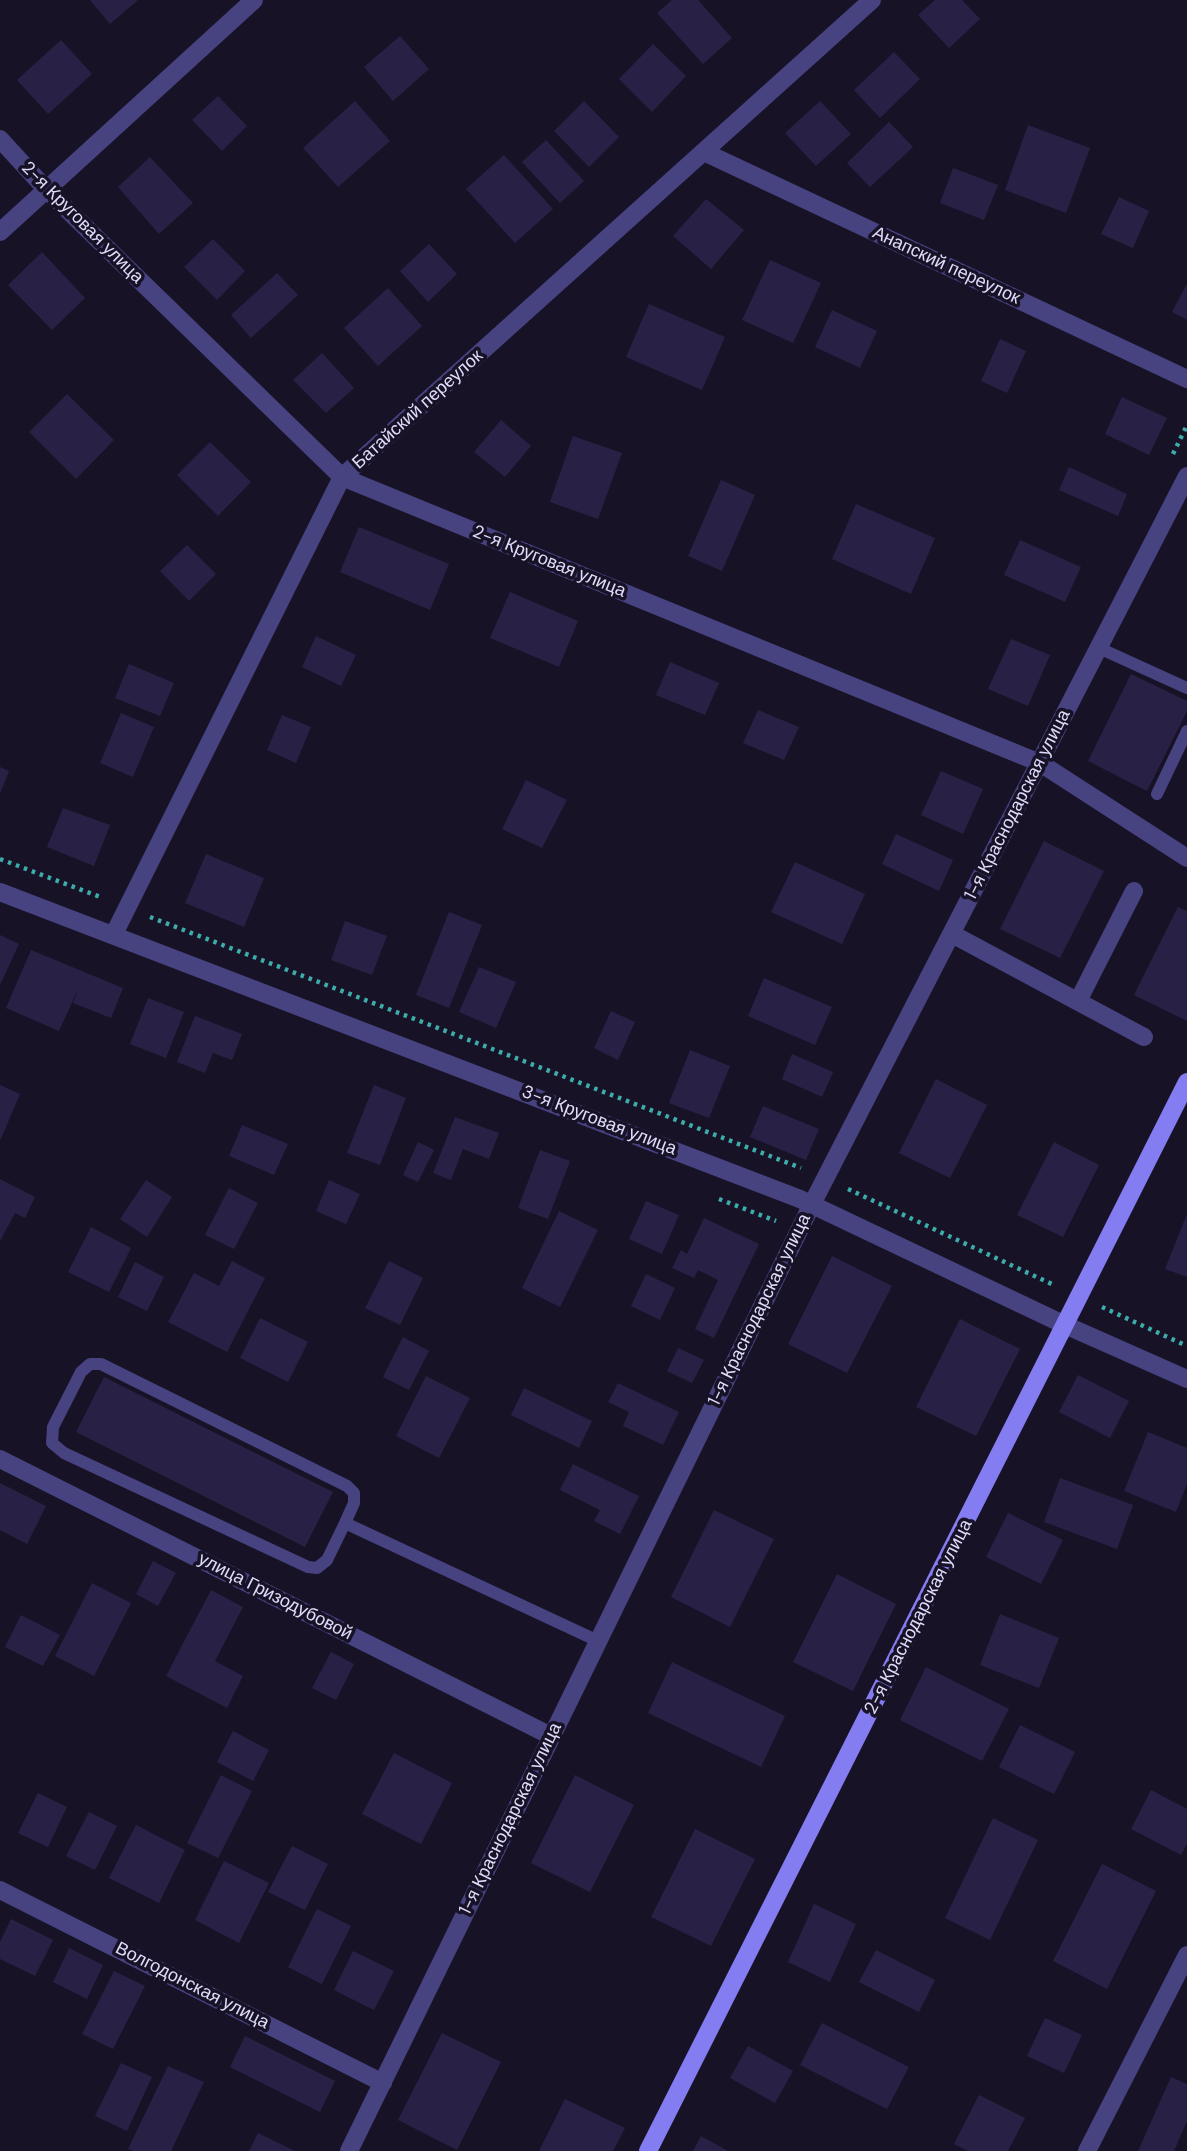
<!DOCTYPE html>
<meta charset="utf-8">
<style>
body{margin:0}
canvas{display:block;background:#171226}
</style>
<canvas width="1187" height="2151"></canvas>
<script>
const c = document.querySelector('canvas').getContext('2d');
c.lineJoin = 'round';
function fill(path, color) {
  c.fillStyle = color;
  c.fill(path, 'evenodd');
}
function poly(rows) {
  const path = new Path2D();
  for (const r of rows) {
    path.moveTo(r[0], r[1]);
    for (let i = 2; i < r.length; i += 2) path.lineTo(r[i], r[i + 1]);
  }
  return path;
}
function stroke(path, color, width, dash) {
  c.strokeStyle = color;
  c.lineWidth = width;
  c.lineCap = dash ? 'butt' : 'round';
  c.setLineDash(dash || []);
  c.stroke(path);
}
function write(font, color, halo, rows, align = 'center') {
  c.font = font + ' "DM Sans",sans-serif';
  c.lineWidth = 7;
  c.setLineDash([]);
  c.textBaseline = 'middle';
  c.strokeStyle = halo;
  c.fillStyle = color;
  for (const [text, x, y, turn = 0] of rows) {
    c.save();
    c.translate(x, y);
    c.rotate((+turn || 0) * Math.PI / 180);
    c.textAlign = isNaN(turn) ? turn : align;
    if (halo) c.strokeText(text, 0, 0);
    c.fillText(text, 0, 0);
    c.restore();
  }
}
fill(poly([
 [90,0,138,0,110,24],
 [672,0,698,0,732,38,703,64,657,13],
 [935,0,962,0,980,19,949,48,918,15],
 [400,36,429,69,393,101,364,67],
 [61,40,92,74,48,114,17,80],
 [653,44,686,76,652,112,619,79],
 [894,52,920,79,880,118,854,90],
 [218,96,247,126,222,151,192,120],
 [355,101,390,141,338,187,303,148],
 [584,101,619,137,589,167,554,131],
 [820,101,851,134,816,166,785,133],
 [889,122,913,147,870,187,847,163],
 [1028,125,1090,148,1066,213,1005,190],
 [546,140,584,181,560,203,522,162],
 [504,155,553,209,515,243,466,189],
 [150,157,193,203,159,234,118,187],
 [953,168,998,185,984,220,940,203],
 [1119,197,1149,211,1133,248,1101,234],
 [706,199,744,230,711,269,673,236],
 [213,239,245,271,217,300,184,267],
 [429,244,457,274,428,302,400,271],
 [42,252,85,298,52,330,8,285],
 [770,260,821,283,793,343,742,320],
 [277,273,298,295,251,338,231,315],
 [1187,284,1187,320,1172,312],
 [388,288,422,326,378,366,344,328],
 [649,304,725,337,702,390,626,357],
 [832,310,877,331,860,368,815,347],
 [1000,339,1026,351,1007,393,981,381],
 [322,353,354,388,326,413,293,380],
 [67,394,114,440,76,479,29,432],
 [1122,397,1167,418,1149,455,1105,434],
 [501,420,531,446,505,477,474,452],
 [573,436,622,453,598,519,550,502],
 [210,442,251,482,218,516,177,475],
 [1069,467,1127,494,1118,516,1059,490],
 [721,480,755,495,722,571,688,556],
 [856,504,935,538,911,594,832,559],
 [359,527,449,564,430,610,340,572],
 [1020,540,1081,567,1065,602,1004,575],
 [187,545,216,574,189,601,160,571],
 [510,592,578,621,559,667,490,638],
 [316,636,356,655,341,686,302,667],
 [1011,639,1050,655,1028,706,988,689],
 [670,662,719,683,705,715,656,695],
 [129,664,174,683,160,716,115,698],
 [1131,674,1187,701,1187,711,1147,791,1088,761],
 [758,710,799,727,784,760,743,743],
 [121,713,154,727,133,777,100,763],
 [282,715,311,727,296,763,267,750],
 [0,767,9,771,0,794],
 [941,771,983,789,963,834,921,815],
 [526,780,567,800,542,848,502,829],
 [63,808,110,825,94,866,47,847],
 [896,834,953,860,939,891,882,864],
 [1044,841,1104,871,1060,958,1000,929],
 [206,854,264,878,244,927,185,903],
 [795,862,865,894,842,944,771,912],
 [1178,907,1187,911,1187,1021,1134,995],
 [449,912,482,925,449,1008,416,995],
 [345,921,387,936,372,975,331,960],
 [0,935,19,944,0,985],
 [31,950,123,988,111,1018,73,1003,79,987,59,1031,6,1008],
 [479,967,516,982,496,1028,459,1012],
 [764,978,832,1007,815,1045,748,1016],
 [148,998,184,1012,166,1058,130,1044],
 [611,1011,635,1022,618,1060,594,1048],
 [195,1016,242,1034,232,1060,213,1053,205,1073,177,1062],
 [690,1050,730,1066,709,1118,669,1103],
 [792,1054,833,1072,822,1097,782,1079],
 [936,1079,987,1105,950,1178,899,1153],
 [0,1085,20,1094,0,1141],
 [374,1085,406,1098,380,1165,347,1153],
 [763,1106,819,1129,806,1160,750,1137],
 [455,1117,499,1133,489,1159,463,1149,451,1180,433,1173],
 [242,1125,288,1144,274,1175,229,1156],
 [418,1142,434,1150,418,1182,403,1175],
 [1054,1142,1099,1165,1063,1237,1017,1215],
 [540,1150,570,1161,548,1219,518,1208],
 [0,1179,35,1197,25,1218,15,1213,0,1241],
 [146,1180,172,1197,147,1237,120,1219],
 [329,1180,360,1194,346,1224,316,1211],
 [229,1188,258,1203,234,1249,205,1235],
 [646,1201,679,1215,662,1254,629,1239],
 [559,1211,598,1230,560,1307,522,1288],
 [1187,1214,1187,1277,1165,1269],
 [704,1218,759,1244,714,1338,695,1329,718,1280,698,1270,694,1278,672,1268,681,1250,687,1254],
 [91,1227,131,1248,109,1292,68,1272],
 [832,1256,892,1286,847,1373,788,1344],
 [232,1261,265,1278,227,1352,168,1322,194,1273,219,1286],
 [389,1261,423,1278,400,1325,365,1308],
 [135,1262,164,1277,147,1311,118,1297],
 [646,1274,675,1288,660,1320,631,1306],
 [260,1318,308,1342,288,1382,240,1358],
 [960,1319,1020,1349,976,1436,916,1407],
 [403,1337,429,1351,409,1390,383,1377],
 [678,1348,704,1360,692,1383,667,1371],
 [1078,1375,1129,1401,1110,1438,1059,1412],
 [426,1376,470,1398,439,1458,396,1436],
 [104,1377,333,1492,305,1547,76,1432],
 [618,1383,679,1412,663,1445,623,1426,629,1412,608,1402],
 [524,1388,592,1421,579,1448,511,1415],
 [1148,1432,1187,1448,1187,1484,1176,1512,1124,1491],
 [573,1464,639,1496,620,1534,594,1521,600,1510,560,1490],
 [1060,1478,1133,1505,1117,1549,1044,1522],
 [0,1483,46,1506,27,1544,0,1530],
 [714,1510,774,1539,730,1627,671,1597],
 [1008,1513,1063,1540,1041,1584,986,1557],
 [153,1561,176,1573,158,1606,136,1594],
 [837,1574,896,1604,853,1691,793,1662],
 [92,1583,131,1603,94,1676,55,1656],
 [211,1590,243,1607,215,1661,243,1676,227,1708,166,1676],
 [1000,1614,1059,1638,1039,1688,980,1665],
 [21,1615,60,1635,43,1666,5,1647],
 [331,1652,354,1664,336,1700,312,1688],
 [672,1662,785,1716,761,1767,648,1713],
 [926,1667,1009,1709,982,1761,900,1720],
 [1020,1725,1075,1752,1054,1794,999,1767],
 [233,1731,269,1750,253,1781,217,1762],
 [394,1753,452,1783,421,1844,362,1814],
 [221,1775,252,1791,218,1858,187,1843],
 [575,1775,634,1805,590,1892,531,1863],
 [1151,1790,1187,1809,1187,1844,1181,1855,1131,1829],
 [38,1793,67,1807,48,1847,18,1833],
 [89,1812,117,1826,95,1870,66,1856],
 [993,1818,1038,1840,990,1940,945,1918],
 [136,1825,185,1850,159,1903,109,1878],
 [695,1829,755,1859,711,1946,651,1917],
 [292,1846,328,1864,305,1910,268,1892],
 [224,1861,269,1883,239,1943,195,1920],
 [1102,1864,1156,1891,1107,1989,1053,1961],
 [814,1904,856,1924,830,1982,788,1962],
 [317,1909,351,1926,322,1984,288,1967],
 [11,1919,53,1940,35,1976,0,1959,0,1942],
 [69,1948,103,1965,87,1999,53,1982],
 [876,1950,935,1980,919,2012,859,1982],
 [353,1951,394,1971,374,2010,334,1990],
 [114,1971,145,1986,113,2049,82,2034],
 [1045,2018,1082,2035,1064,2073,1027,2056],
 [822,2023,909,2067,887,2109,800,2065],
 [442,2033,501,2062,457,2150,398,2120],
 [245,2036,335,2081,320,2112,230,2067],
 [748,2046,793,2071,775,2103,730,2078],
 [121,2063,152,2077,127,2131,95,2116],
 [168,2066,204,2082,171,2151,134,2151,128,2149],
 [1171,2077,1187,2084,1187,2121,1174,2151,1138,2151],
 [979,2095,1025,2118,1008,2151,968,2151,954,2144],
 [565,2099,625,2128,613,2151,539,2151],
 [258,2133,295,2151,249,2151],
 [701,2136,728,2151,693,2151]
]), '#292045');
stroke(poly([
 [1173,454,1187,425],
 [0,859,103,898],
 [150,917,801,1168],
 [848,1189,1056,1286],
 [719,1199,776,1221],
 [1102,1307,1187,1346]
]), '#3dadab', 4.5, [3.5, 5]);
stroke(poly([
 [1099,648,1187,688],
 [1157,794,1187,731],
 [345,1523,354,1503,354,1493,347,1486,101,1364,90,1364,81,1372,53,1427,52,1443,64,1453,308,1567,317,1568,327,1560,345,1523,598,1641]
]), '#474280', 12);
stroke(poly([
 [0,139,45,188,342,477,1040,763,1187,858],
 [704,152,1187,379],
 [0,232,254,0],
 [0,892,800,1199,1065,1325,1187,1379],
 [114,934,342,477,872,0],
 [952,934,1144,1037],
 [1078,1001,1134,891],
 [0,1459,551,1736],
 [0,1890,383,2083],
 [349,2151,812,1204,1187,476],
 [1087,2151,1187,1955]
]), '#474280', 18);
stroke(poly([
 [648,2151,1187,1082]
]), '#847cf1', 18);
write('18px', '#e0dbfb', '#171226', [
 ["2-я Круговая улица",82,223,45],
 ["Анапский переулок",946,266,25],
 ["Батайский переулок",418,410,-42],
 ["2-я Круговая улица",549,562,22],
 ["1-я Краснодарская улица",1018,805,-63],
 ["3-я Круговая улица",599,1121,21],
 ["1-я Краснодарская улица",760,1310,-64],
 ["улица Гризодубовой",275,1597,27],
 ["2-я Краснодарская улица",919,1617,-63],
 ["1-я Краснодарская улица",511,1819,-64],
 ["Волгодонская улица",192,1986,27]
]);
</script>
